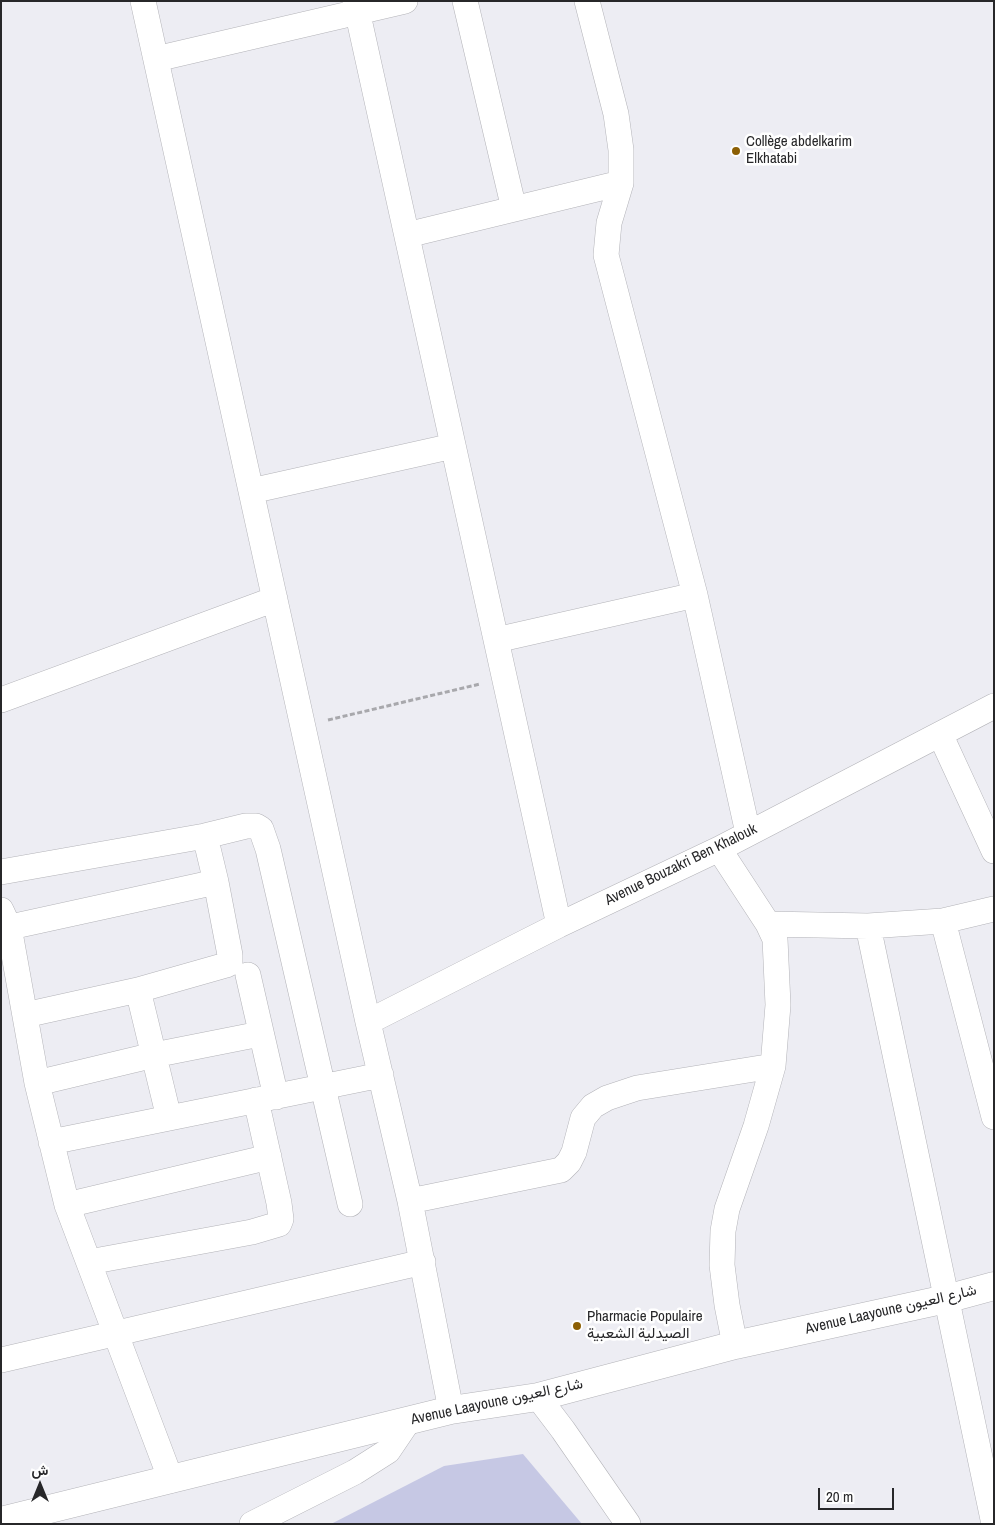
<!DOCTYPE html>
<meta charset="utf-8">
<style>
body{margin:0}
#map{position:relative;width:995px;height:1525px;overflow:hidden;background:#ededf3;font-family:"Archivo Narrow",Vazirmatn,sans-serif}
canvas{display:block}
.frame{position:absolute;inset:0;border:2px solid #272729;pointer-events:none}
.north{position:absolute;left:15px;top:1460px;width:50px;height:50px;-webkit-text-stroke:4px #fff;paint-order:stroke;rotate:0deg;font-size:14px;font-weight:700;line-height:20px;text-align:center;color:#272729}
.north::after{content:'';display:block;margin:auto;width:18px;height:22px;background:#272729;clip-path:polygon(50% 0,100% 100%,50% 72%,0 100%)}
.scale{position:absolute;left:818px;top:1488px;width:76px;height:22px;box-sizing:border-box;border:2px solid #272729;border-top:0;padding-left:6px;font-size:15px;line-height:18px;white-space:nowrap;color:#272729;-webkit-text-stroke:4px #fff;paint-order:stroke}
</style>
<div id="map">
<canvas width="995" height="1525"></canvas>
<div class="frame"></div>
<div class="north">ش</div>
<div class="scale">20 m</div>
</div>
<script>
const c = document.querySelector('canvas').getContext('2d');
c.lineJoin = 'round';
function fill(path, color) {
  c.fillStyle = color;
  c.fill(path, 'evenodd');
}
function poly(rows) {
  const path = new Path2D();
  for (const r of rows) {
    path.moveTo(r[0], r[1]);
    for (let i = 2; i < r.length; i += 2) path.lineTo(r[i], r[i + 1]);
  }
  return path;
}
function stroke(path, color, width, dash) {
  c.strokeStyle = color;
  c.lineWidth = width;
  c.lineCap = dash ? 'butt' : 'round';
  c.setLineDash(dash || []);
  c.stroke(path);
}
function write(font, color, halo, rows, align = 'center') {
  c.font = font + ' "Archivo Narrow",Vazirmatn,sans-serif';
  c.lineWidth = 5;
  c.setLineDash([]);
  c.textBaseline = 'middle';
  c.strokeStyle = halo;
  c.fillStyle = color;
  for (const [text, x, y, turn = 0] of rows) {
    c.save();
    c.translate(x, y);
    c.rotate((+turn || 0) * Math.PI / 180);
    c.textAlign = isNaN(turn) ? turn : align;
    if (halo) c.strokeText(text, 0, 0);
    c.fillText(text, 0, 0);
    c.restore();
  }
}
fill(poly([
 [523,1454,582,1524,331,1524,444,1466]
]), '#c6c8e4');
const minor = poly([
 [143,1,368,1022,410,1201,451,1410],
 [355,1,559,925],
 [465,1,514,209],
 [587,1,616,114,621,150,621,183,609,223,606,255,695,595,748,833],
 [156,59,405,1],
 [407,235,621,183],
 [251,491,453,446],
 [496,640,695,595],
 [1,700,275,599],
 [940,734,994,851],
 [719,849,768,924,775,939,778,1005,773,1066,756,1126,727,1209,723,1231,722,1265,727,1305,735,1345],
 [1,872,205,836,246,826,256,826,261,829,268,849,350,1204],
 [1,910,9,927,37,1083,67,1205,171,1480],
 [943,921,994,1117],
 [768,924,868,926,943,921,994,909],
 [868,926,994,1524],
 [1,929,216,882],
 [248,975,276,1097],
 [138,990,169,1118],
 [25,1015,138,990,226,965,230,963,230,955,216,882,205,836],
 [368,1022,559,925,719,849,994,706],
 [37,1083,154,1055,260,1034],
 [51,1142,381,1075],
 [410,1201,561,1170,569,1162,574,1152,583,1118,593,1106,607,1098,637,1088,773,1066],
 [67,1205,269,1157],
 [89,1262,252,1232,279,1224,281,1219,279,1203,256,1100],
 [1,1360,423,1262],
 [538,1397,563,1430,628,1524],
 [252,1524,355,1472,388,1451,409,1420]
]);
const major = poly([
 [1,1521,451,1410,538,1397,735,1345,946,1299,994,1286]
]);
stroke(minor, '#b3b3b8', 26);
stroke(major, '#b3b3b8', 29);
stroke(poly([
 [328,720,480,684]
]), '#a8a8ac', 3, [5, 2.5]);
stroke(minor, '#fff', 25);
stroke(major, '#fff', 28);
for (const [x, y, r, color] of [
 [736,151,5,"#8c5f04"],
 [577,1326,5,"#8c5f04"]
]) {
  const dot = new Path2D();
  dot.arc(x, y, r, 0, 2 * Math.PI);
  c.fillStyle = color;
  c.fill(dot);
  stroke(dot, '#fff', 2);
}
write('15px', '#272729', '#fff', [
 ["Collège abdelkarim",746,142],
 ["Elkhatabi",746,159],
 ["Pharmacie Populaire",587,1317],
 ["الصيدلية الشعبية",587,1334]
], 'left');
write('15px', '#272729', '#fff', [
 ["Avenue Bouzakri Ben Khalouk",681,865,-26],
 ["Avenue Laayoune شارع العيون",891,1310,-13],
 ["Avenue Laayoune شارع العيون",497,1402,-12]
]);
</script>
